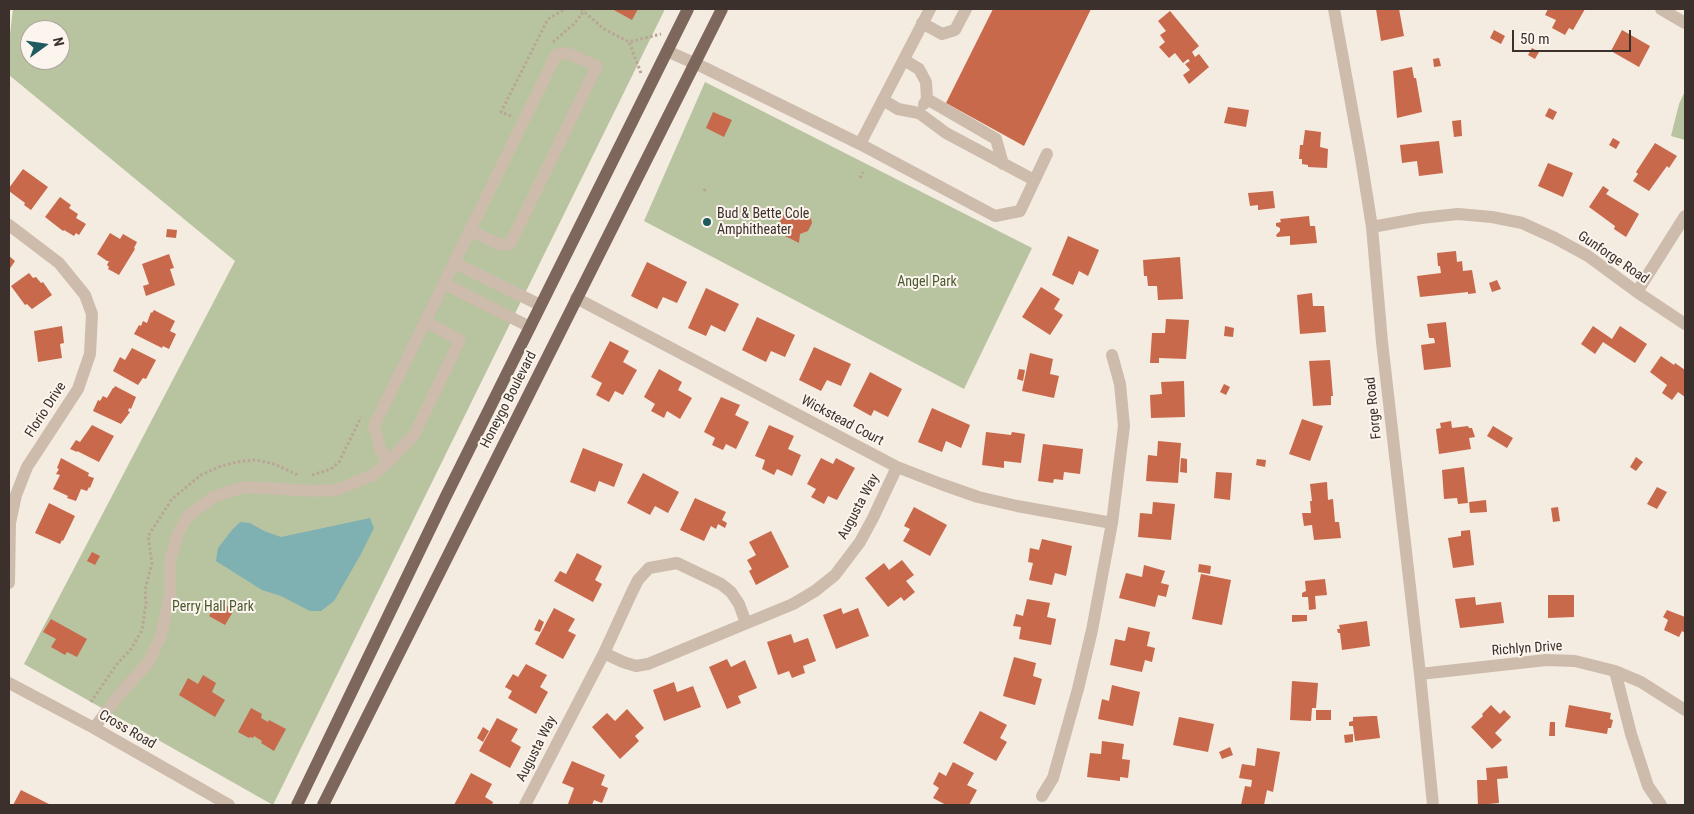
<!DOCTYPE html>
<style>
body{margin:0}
#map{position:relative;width:1694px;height:814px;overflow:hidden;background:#f4ebe1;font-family:"Roboto Condensed",sans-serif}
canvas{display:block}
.frame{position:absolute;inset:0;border:10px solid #3b302b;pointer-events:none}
.north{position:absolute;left:20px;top:20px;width:50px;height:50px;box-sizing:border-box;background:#fbf5ee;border:1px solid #aea6a0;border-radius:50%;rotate:76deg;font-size:14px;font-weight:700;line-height:20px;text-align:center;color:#3b302b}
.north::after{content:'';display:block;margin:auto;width:18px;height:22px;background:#1f5a5e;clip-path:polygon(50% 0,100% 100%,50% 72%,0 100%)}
.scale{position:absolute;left:1512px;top:30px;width:119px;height:22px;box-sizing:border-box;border:2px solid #3b302b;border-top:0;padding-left:6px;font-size:15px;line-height:18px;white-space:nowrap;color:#3b302b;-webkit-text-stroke:4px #fbf5ee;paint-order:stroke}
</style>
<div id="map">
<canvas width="1694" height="814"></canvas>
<div class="frame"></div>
<div class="north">N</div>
<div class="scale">50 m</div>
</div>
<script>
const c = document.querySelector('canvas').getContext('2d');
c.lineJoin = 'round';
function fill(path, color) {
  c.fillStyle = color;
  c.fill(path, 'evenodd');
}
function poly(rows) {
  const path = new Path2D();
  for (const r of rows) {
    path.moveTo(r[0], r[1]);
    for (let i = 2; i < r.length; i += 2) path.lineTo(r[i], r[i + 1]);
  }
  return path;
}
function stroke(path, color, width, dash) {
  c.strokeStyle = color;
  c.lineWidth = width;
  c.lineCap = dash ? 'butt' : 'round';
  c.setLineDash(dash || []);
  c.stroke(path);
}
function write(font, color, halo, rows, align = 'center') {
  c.font = font + ' "Roboto Condensed",sans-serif';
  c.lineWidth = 4;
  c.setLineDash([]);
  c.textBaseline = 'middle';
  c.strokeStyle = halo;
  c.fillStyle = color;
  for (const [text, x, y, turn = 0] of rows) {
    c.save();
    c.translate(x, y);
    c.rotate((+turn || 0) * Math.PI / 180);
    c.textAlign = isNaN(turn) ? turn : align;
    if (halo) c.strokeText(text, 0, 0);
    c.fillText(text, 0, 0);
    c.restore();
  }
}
fill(poly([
 [13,9,665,9,273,805,24,664,235,261,9,75,9,43],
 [30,30,60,30,60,60,30,60],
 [705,82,1032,248,964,389,644,221],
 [1685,91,1685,140,1671,136,1679,104]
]), '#b8c4a0');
fill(poly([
 [370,518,374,528,361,554,334,601,321,611,310,611,281,596,262,590,216,561,218,548,232,530,240,522,250,523,264,531,281,537]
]), '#7fb0b2');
fill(poly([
 [612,9,638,9,632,20],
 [993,9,1091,9,1024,146,946,103],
 [1376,9,1399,9,1404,36,1381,41],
 [1548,9,1585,9,1573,30,1569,28,1565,35,1552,28,1556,20,1545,15],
 [1170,11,1199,46,1192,52,1195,57,1199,54,1209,67,1189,84,1183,75,1190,70,1185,64,1190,61,1188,59,1183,63,1175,53,1169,58,1159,47,1165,42,1160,35,1166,31,1158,21],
 [1494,30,1505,36,1501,44,1490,38],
 [1622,30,1650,46,1639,67,1611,51],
 [1532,48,1539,52,1535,59,1528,55],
 [1439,58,1441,66,1434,67,1433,59],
 [1412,67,1414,78,1416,78,1422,112,1397,118,1393,71],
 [1228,107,1249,110,1246,127,1224,123],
 [1549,108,1557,112,1553,120,1545,116],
 [713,112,732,120,724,137,706,128],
 [1461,120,1462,136,1454,137,1452,121],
 [1305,130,1321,132,1320,147,1328,149,1327,168,1308,167,1308,165,1302,164,1302,159,1299,159,1300,145,1303,145],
 [1613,138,1620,142,1616,149,1609,145],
 [1439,141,1443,173,1419,176,1417,161,1402,163,1400,145],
 [1655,143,1677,156,1669,168,1667,166,1649,191,1633,181,1638,174,1636,172],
 [1548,163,1573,173,1563,197,1538,186],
 [23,169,48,187,31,210,24,205,25,203,9,191,9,188],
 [1603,186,1609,190,1606,194,1639,214,1626,237,1614,229,1615,226,1589,207],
 [1273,191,1275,208,1258,210,1258,205,1250,206,1248,193],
 [60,197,71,205,69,208,78,214,76,218,86,224,79,235,76,233,74,236,64,230,63,231,45,217],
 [788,207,792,212,802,209,810,214,812,223,808,231,800,234,799,243,785,236,780,221],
 [1309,216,1310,226,1315,226,1317,243,1290,245,1290,236,1277,237,1276,235,1280,231,1280,228,1276,226,1276,223,1281,222,1280,219],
 [167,229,177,230,176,238,166,237],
 [110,233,120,239,123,234,137,242,134,248,135,249,119,275,108,269,109,267,107,265,109,261,107,261,97,254],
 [1068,236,1099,250,1088,276,1079,271,1073,285,1052,275],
 [1456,251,1457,262,1462,261,1463,271,1472,270,1476,293,1468,294,1468,292,1420,297,1417,276,1441,273,1440,266,1438,266,1437,253],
 [169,254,174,268,170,269,175,285,146,296,143,286,149,284,142,264],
 [9,256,15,261,9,270],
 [1180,257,1183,299,1158,300,1157,286,1148,286,1147,276,1144,276,1143,260],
 [647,262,687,282,677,303,663,297,657,309,631,296],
 [29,273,33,278,36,277,41,283,43,282,52,295,32,309,27,304,25,305,11,286],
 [1497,280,1501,289,1492,292,1489,283],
 [1041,287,1060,299,1054,309,1063,315,1050,335,1022,317],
 [706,288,739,304,725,332,711,325,706,336,688,328],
 [1312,293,1313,306,1324,306,1326,332,1300,334,1297,295],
 [154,310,175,321,170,331,176,334,169,349,163,346,162,348,134,334,139,325,141,326,143,321,147,323,151,312,152,313],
 [757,317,795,335,785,357,771,351,766,362,742,350],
 [1166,319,1189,320,1186,359,1159,358,1159,363,1150,363,1152,333,1165,333],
 [1446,322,1451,367,1424,370,1421,345,1435,343,1434,338,1429,338,1427,324],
 [62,326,64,343,60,344,62,358,38,362,34,331],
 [1225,326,1234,328,1233,337,1224,336],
 [1593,326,1612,339,1620,326,1647,344,1635,363,1603,342,1595,354,1581,344],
 [610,341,629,351,623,362,637,370,623,395,615,391,609,402,596,395,602,383,591,377],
 [814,347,851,364,841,386,827,380,821,391,799,380],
 [132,348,156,360,146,379,143,378,138,385,113,371,120,357,125,360],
 [1030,353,1053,359,1050,374,1059,376,1054,398,1022,391],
 [1661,356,1674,365,1675,363,1685,370,1685,397,1678,392,1672,400,1662,393,1667,385,1650,372],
 [1330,360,1333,396,1331,396,1331,405,1313,406,1309,361],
 [659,369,682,382,678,390,692,398,680,419,667,411,664,418,651,411,655,404,644,397],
 [1019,369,1025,370,1023,381,1017,379],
 [870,372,902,389,888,417,874,410,871,416,853,406],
 [1184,381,1185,417,1151,418,1150,395,1162,394,1161,382],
 [1224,384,1230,387,1226,395,1220,392],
 [115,386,136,397,131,409,129,408,128,411,130,412,121,424,93,411,98,400,100,401,103,396,107,398,113,388,114,388],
 [721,397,740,405,735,415,749,422,736,449,726,444,723,450,712,445,715,438,704,432],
 [932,408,970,425,961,448,946,441,942,452,918,442],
 [1302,419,1323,426,1310,461,1289,454],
 [1451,421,1452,428,1468,426,1469,428,1472,428,1475,437,1469,438,1471,449,1439,454,1436,429,1441,428,1440,423],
 [92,425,114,436,99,462,77,451,77,452,70,449,76,440,80,442],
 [769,425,794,436,788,449,801,455,792,476,777,469,774,475,762,469,765,460,755,456],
 [1493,426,1513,438,1507,448,1487,436],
 [986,432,1011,435,1012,432,1025,434,1021,463,1004,461,1004,468,982,465],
 [1158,441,1181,443,1178,483,1146,481,1148,455,1157,456],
 [1043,444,1083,449,1080,474,1064,472,1063,480,1054,479,1053,483,1038,481],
 [583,448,623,464,614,487,599,481,595,492,570,482],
 [1636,457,1643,462,1636,471,1630,467],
 [61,458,89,473,88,476,94,478,90,488,89,487,87,491,81,489,76,501,67,498,68,496,53,489,60,475,56,474,59,469,57,468],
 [821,458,833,464,836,458,855,468,837,500,828,496,824,504,811,497,816,489,807,484],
 [1181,458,1187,459,1187,473,1180,472],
 [1257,459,1266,460,1265,467,1256,465],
 [1464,467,1468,503,1458,504,1457,498,1444,499,1442,470],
 [1216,472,1232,473,1230,500,1214,498],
 [643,473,679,492,668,513,655,506,650,515,627,503],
 [1327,482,1328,500,1333,499,1335,522,1339,522,1341,538,1314,540,1312,525,1304,526,1302,513,1311,513,1310,501,1312,501,1310,484],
 [1657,487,1667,492,1657,509,1647,504],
 [695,498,726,512,722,520,727,523,725,528,718,524,716,529,711,526,704,541,680,530],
 [1486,500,1487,512,1470,513,1469,502],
 [1153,502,1175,504,1171,540,1138,537,1140,513,1152,514],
 [49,503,75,516,63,541,62,540,60,544,35,533],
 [914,507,947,525,930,556,903,541,910,529,904,526],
 [1558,507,1560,521,1553,522,1551,508],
 [1470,530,1474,565,1453,568,1448,538,1461,536,1461,531],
 [771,531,789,567,756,585,749,571,752,569,747,560,756,555,749,542],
 [1042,539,1072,546,1066,576,1055,573,1052,585,1029,580,1033,563,1028,562,1030,548,1039,550],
 [92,552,100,556,95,565,87,561],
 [577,553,602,566,595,580,602,584,593,602,554,581,560,571,566,574],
 [902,560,914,575,906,581,915,592,904,601,901,597,888,607,865,578,884,563,889,570],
 [1199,564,1211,566,1210,574,1198,572],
 [1144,565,1165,571,1161,583,1169,585,1166,597,1158,595,1155,607,1119,598,1126,573,1142,577],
 [1201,574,1231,580,1222,625,1192,619],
 [1325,579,1327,595,1315,596,1316,609,1309,610,1308,597,1302,597,1302,593,1306,591,1305,581],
 [1548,595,1574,595,1574,617,1548,618],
 [1475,597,1476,605,1501,602,1504,623,1460,628,1455,599],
 [1027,599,1050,603,1047,617,1056,619,1051,645,1019,639,1021,627,1013,626,1016,614,1023,616],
 [218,601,234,610,225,625,209,616],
 [554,608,575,619,568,631,576,635,563,659,535,644],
 [841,608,843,614,858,608,869,636,836,649,823,615],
 [1667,610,1685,617,1685,633,1682,631,1679,637,1664,630,1668,620,1663,617],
 [1292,615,1307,615,1307,621,1292,622],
 [51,619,87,639,77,657,67,652,65,655,51,647,56,639,43,632],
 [539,619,544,622,540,632,534,630],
 [1367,621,1370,646,1342,650,1340,633,1338,633,1337,629,1340,629,1339,625],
 [1128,627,1150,632,1147,646,1155,648,1152,662,1145,660,1142,672,1110,665,1115,639,1125,641],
 [791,634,794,643,808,638,816,661,803,666,805,673,792,678,789,671,778,675,767,642],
 [1014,657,1036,663,1033,676,1042,679,1035,705,1003,696],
 [727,659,731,667,745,660,757,688,738,696,741,703,727,709,709,667],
 [526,664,547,675,540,687,548,692,536,714,508,698,512,691,505,687,513,674,518,677],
 [203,675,216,683,212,692,225,700,215,717,179,695,188,678,198,684],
 [1292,681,1318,683,1316,708,1312,708,1311,721,1290,720],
 [674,682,677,692,693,686,701,707,664,721,653,690],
 [1112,685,1140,692,1133,726,1098,719,1102,699,1109,701],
 [1491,705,1500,714,1504,710,1511,717,1495,733,1502,740,1492,749,1471,727,1483,716,1482,714],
 [1569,705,1611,713,1610,719,1613,720,1611,728,1608,728,1607,734,1565,727],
 [251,708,262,714,261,718,268,722,269,720,286,729,274,751,261,743,262,741,254,736,253,738,250,737,249,738,238,732],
 [627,709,644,728,635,736,639,741,620,759,592,727,607,713,615,721],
 [1316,710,1331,710,1331,720,1316,720],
 [980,711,1007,725,1000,738,1007,742,996,761,963,743],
 [1372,716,1377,716,1380,738,1355,741,1353,726,1349,726,1349,722,1353,721,1353,717],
 [1179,717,1214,724,1208,752,1173,745],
 [497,718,518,729,511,741,521,747,510,768,479,751],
 [1550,722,1555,722,1555,736,1549,736],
 [483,727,489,731,483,742,477,738],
 [1353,734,1353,742,1345,743,1344,735],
 [1102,741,1124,744,1122,759,1130,760,1128,778,1120,777,1120,781,1087,777,1090,753,1101,754],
 [1230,747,1233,755,1222,759,1219,752],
 [1257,748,1280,752,1273,792,1267,790,1264,805,1241,805,1245,786,1251,787,1252,780,1239,778,1242,764,1255,766],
 [572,761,605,775,601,785,608,788,602,803,594,800,592,805,572,805,568,804,574,788,562,783],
 [953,762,974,773,967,785,977,790,969,805,946,805,933,798,939,788,933,784,939,772,946,776],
 [1507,766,1508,778,1497,779,1499,803,1478,805,1477,780,1487,780,1486,768],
 [471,773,492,784,485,797,493,802,492,805,454,805],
 [21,790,49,804,48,805,13,805]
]), '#c8694b');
stroke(poly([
 [581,9,604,29,629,42],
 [553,42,575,23,585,9],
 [641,73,629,42,661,34],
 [511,116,501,112,548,19,565,9],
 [860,178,863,172],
 [704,191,706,187],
 [312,475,331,469,339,462,361,417],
 [91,702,117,664,131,649,142,630,146,603,145,590,152,563,148,536,172,499,201,475,221,466,242,461,256,460,274,464,298,475]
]), '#b9a596', 3, [2.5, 2.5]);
stroke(poly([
 [1334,9,1361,158,1372,227,1382,342,1420,674,1433,805],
 [1661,9,1685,23],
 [922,23,942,34,955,30,966,9],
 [667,51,705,68,860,144,995,216,1020,211,1047,154],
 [904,60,919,69,926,82,927,99,924,104],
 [927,99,996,139,1003,164],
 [883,100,898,109,919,113,946,133,1034,180],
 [860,144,930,9],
 [9,225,59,263,85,295,92,314,90,354,78,389,27,467,16,495,10,523,9,583],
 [1372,227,1421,218,1458,214,1492,217,1522,223,1555,238,1588,256,1637,292,1685,324],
 [455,263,540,305],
 [445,284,530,327],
 [1637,292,1685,216],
 [576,298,897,467,941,484,978,497,1017,506,1112,523],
 [388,462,414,435,460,340,426,322],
 [604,653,623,662,636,666,648,664,793,604,815,591,835,575,860,542,873,518,897,467],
 [1615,671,1631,734,1648,786,1661,805],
 [1420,674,1546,660,1575,661,1615,671,1641,682,1685,710],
 [9,683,94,728,229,805],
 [94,728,119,695,148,663,161,636,170,595,170,560,179,531,188,516,212,498,230,491,247,487,317,491,336,490,373,475,388,462,381,451,374,426,556,55,567,53,597,66,510,244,501,245,471,231],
 [1042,796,1053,778,1078,689,1092,630,1112,523,1124,426,1120,384,1112,355],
 [525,805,604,653,632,592,638,580,649,568,677,563,721,584,731,592,739,604,746,623]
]), '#cdbbac', 12);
stroke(poly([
 [297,805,446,496,688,9],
 [323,805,722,9]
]), '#7d675c', 12);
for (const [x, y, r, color] of [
 [707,222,5,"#1f5a5e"]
]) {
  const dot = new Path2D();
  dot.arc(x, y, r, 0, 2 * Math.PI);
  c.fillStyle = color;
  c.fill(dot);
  stroke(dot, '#fbf5ee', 2);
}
write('14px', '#3b302b', '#fbf5ee', [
 ["Bud & Bette Cole",717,214],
 ["Amphitheater",717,230]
], 'left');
write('14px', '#3b302b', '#fbf5ee', [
 ["Gunforge Road",1613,258,34],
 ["Honeygo Boulevard",509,400,-63],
 ["Forge Road",1374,408,-96],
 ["Florio Drive",46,410,-57],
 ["Wickstead Court",842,421,28],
 ["Augusta Way",859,507,-62],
 ["Richlyn Drive",1527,649,-4],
 ["Cross Road",127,730,30],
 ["Augusta Way",537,749,-63]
]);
write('14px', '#4a5a2e', '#fbf5ee', [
 ["Angel Park",927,282],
 ["Perry Hall Park",213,607]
]);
</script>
